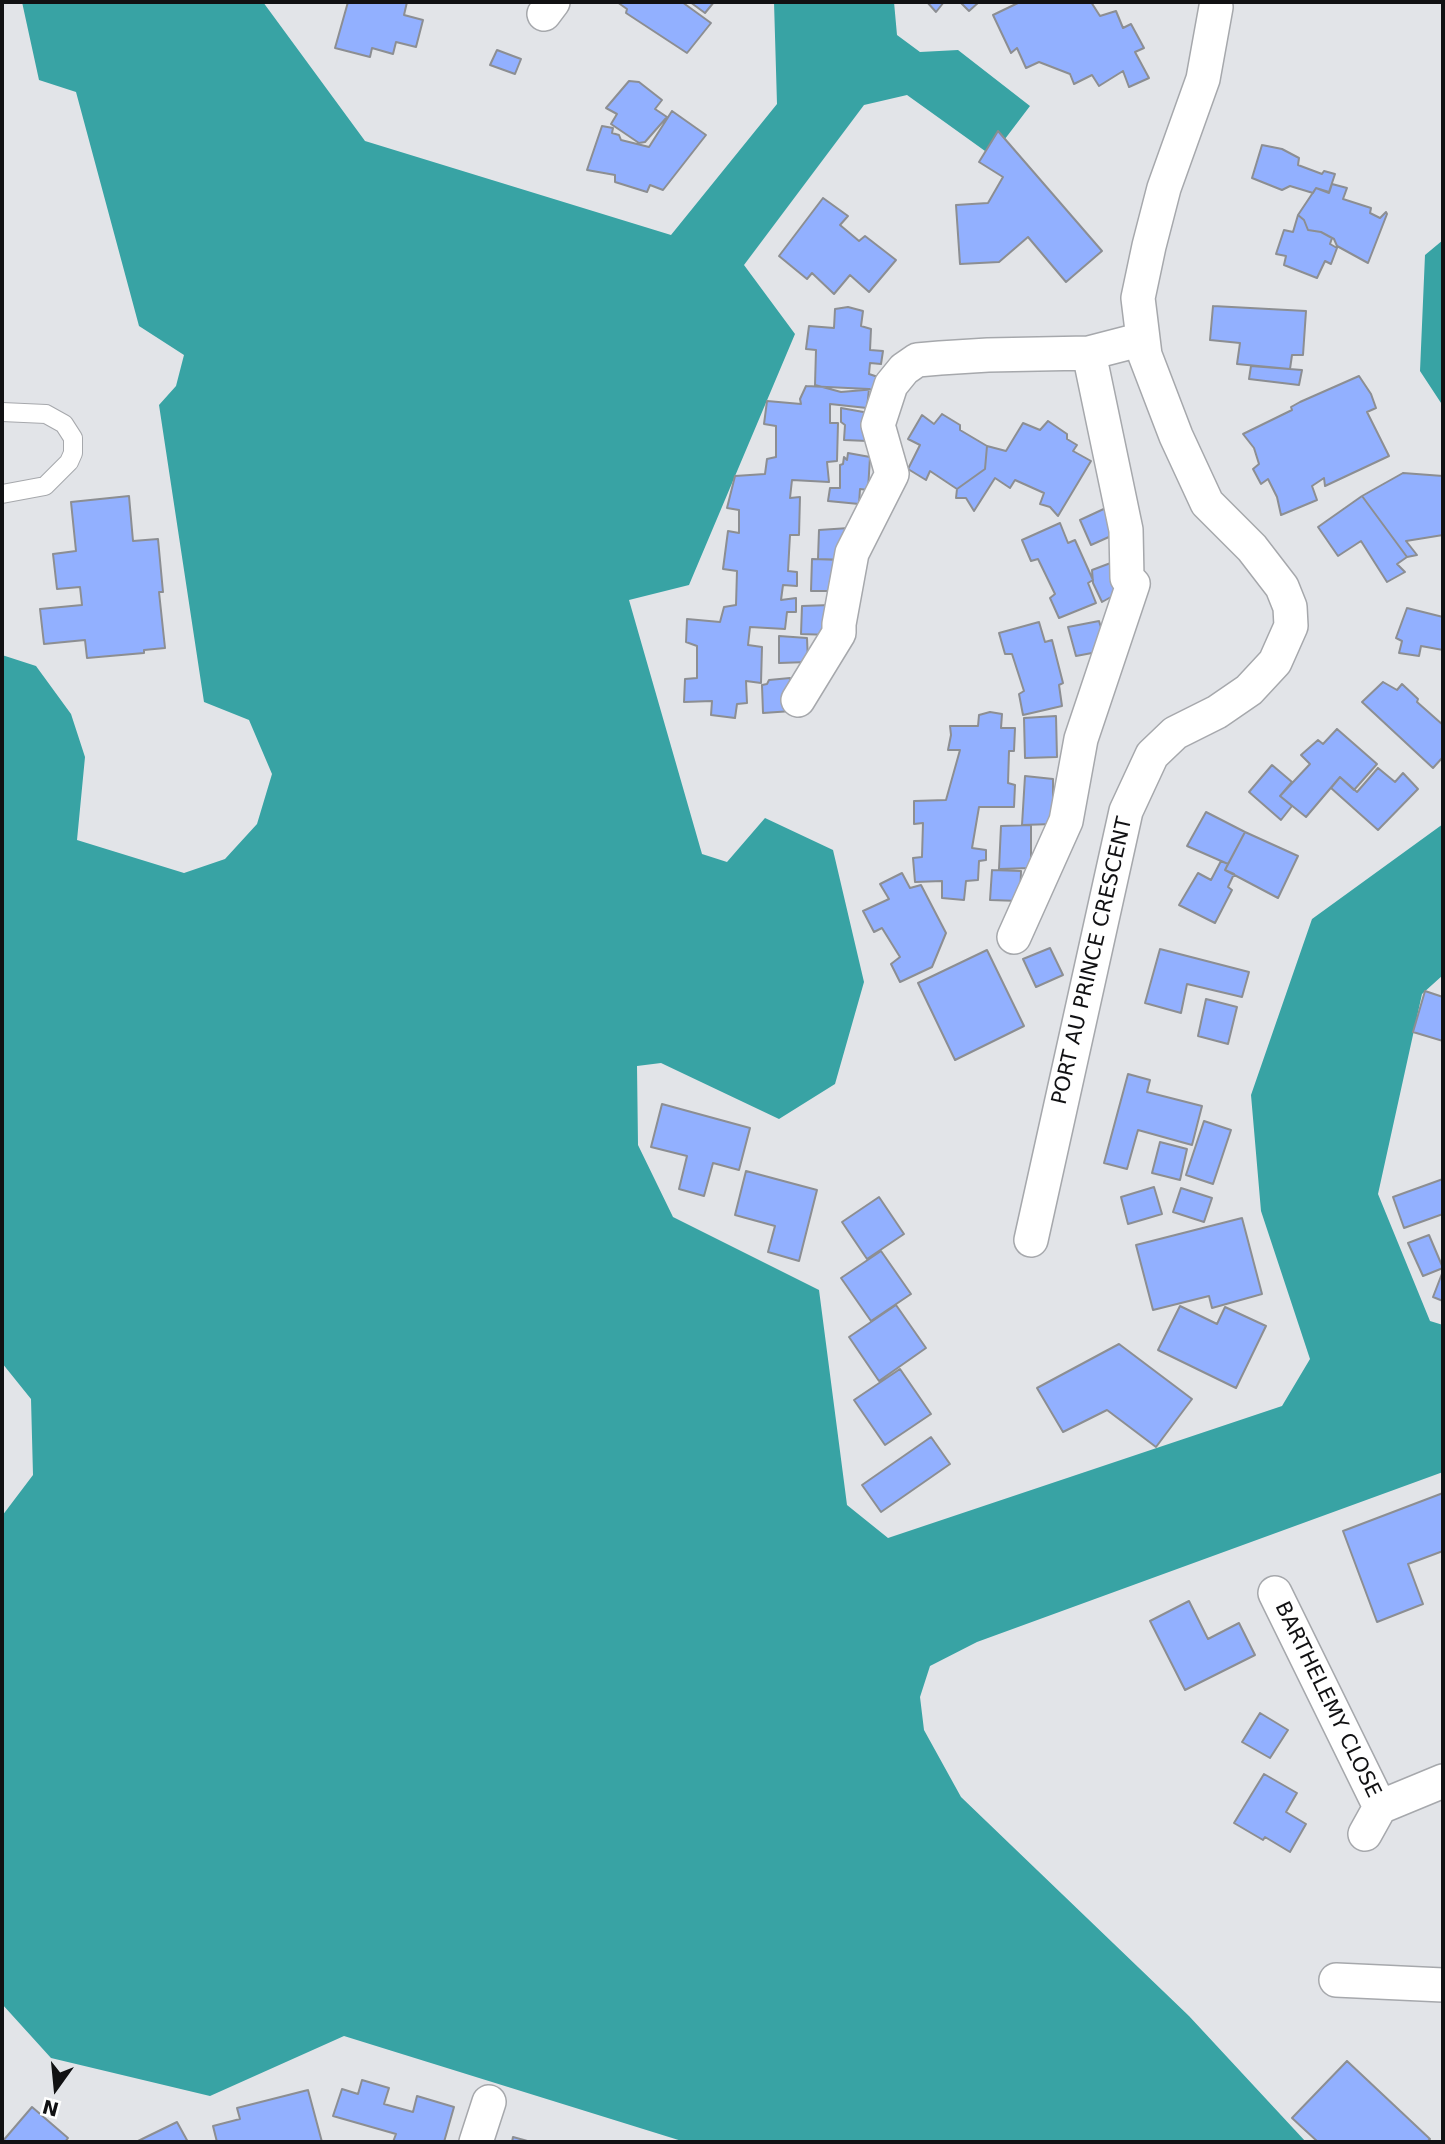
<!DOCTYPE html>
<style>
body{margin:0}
#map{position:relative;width:1445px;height:2144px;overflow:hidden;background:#e2e4e8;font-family:"DejaVu Sans",sans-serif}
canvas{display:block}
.frame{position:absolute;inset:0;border:4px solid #111113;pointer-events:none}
.north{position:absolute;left:21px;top:2053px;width:70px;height:70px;-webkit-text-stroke:5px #fff;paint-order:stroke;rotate:195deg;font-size:19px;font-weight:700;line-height:28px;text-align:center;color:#111113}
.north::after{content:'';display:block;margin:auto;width:24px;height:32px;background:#111113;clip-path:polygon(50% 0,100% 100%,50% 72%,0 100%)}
</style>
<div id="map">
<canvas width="1445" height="2144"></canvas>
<div class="frame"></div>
<div class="north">N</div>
</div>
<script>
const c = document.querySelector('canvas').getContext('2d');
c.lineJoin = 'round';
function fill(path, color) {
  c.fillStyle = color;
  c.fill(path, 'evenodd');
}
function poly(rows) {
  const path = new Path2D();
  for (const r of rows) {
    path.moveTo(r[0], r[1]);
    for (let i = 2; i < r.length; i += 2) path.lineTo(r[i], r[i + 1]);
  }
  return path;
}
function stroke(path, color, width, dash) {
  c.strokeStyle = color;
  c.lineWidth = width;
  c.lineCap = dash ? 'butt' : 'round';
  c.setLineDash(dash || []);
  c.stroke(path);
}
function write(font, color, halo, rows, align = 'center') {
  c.font = font + ' "DejaVu Sans",sans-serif';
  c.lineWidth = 7;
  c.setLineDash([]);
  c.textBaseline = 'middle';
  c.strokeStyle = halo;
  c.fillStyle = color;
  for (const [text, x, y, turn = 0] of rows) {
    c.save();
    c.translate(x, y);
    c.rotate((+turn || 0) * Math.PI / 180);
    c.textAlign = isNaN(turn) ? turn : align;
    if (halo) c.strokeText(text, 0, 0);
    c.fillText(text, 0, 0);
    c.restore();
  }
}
fill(poly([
 [22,2,263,2,365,141,671,235,777,104,774,2,894,2,897,35,920,52,958,50,1030,106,992,156,907,95,864,105,744,265,795,334,689,585,629,600,702,854,727,862,765,818,833,850,864,982,835,1084,779,1119,661,1063,637,1066,638,1145,673,1217,819,1290,847,1505,888,1538,1282,1406,1310,1359,1261,1211,1251,1095,1312,919,1443,824,1443,975,1422,994,1378,1194,1430,1321,1443,1325,1443,1472,977,1642,930,1666,920,1697,924,1730,961,1797,1189,2016,1306,2142,685,2142,344,2036,210,2096,51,2058,2,2004,2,1516,33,1475,31,1399,2,1363,2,655,36,666,71,714,85,757,77,840,184,873,225,859,257,824,272,774,249,720,204,702,159,405,176,386,184,355,139,326,76,92,39,80],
 [1443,240,1443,406,1420,371,1425,255]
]), '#38a3a4');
const building = poly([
 [348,2,407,2,404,15,423,20,416,47,396,42,393,54,372,48,370,57,335,48,348,2],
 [617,2,682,2,711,23,687,53,626,13,627,9,617,2],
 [690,2,714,2,705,13,690,2],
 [927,2,944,2,936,12,927,2],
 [960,2,979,2,969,11,960,2],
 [1020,2,1091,2,1100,16,1116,11,1123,28,1131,24,1144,48,1135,52,1149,78,1129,87,1123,71,1099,86,1092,75,1074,84,1070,74,1039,62,1026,68,1017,48,1011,53,993,15,1020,2],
 [497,50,521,59,515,74,490,65,497,50],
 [629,81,639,82,662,100,655,109,667,117,645,142,639,143,611,124,617,114,606,108,629,81],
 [672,111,706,135,663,190,650,185,647,192,615,182,615,175,587,170,602,126,613,128,612,133,619,135,621,140,649,147,672,111],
 [998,131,1102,251,1066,282,1028,237,999,262,960,264,956,205,988,203,1003,177,979,162,998,131],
 [1262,145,1282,149,1299,158,1298,165,1322,174,1324,171,1335,174,1329,192,1316,188,1313,193,1290,186,1282,190,1252,178,1262,145],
 [1332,184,1347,188,1343,199,1371,208,1370,213,1380,218,1386,212,1387,214,1368,263,1337,246,1334,239,1321,232,1308,230,1304,220,1298,215,1316,188,1329,193,1332,184],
 [823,198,848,216,840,225,859,241,865,236,896,260,869,292,850,275,834,294,812,273,807,279,779,256,823,198],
 [1298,215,1304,220,1308,230,1321,232,1332,238,1330,244,1337,248,1331,264,1325,261,1317,278,1284,265,1286,256,1276,254,1284,230,1293,232,1298,215],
 [1213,306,1306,311,1303,355,1292,355,1290,369,1237,364,1240,343,1210,340,1213,306],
 [848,307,863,311,861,326,871,329,870,350,883,351,881,364,870,363,869,374,878,377,876,389,841,392,815,385,816,350,806,349,809,326,834,328,835,309,848,307],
 [1251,366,1302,370,1299,385,1249,379,1251,366],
 [1359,376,1371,394,1376,408,1367,412,1389,456,1325,486,1324,478,1312,486,1317,500,1281,515,1277,497,1268,479,1261,484,1253,469,1259,464,1254,448,1243,434,1292,410,1291,407,1300,402,1359,376],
 [806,386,869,389,867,408,830,404,830,423,838,423,837,461,827,462,829,482,792,480,790,498,800,497,799,535,790,535,788,571,797,572,797,586,783,585,781,600,796,598,796,612,787,612,785,629,750,627,748,645,762,647,761,683,746,681,747,703,737,704,735,718,711,715,712,701,684,702,685,679,697,678,697,646,686,642,687,619,720,622,724,607,736,605,737,571,723,569,728,531,739,533,739,510,727,508,735,476,765,474,767,459,776,457,776,426,764,424,767,401,801,404,800,399,806,386],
 [841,408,869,413,868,441,844,440,845,425,841,422,841,408],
 [942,414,960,425,960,430,987,446,985,469,957,489,930,471,926,480,908,469,920,445,908,439,922,415,934,424,942,414],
 [1048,421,1067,434,1067,439,1077,445,1073,451,1091,461,1058,516,1050,507,1040,504,1044,493,1015,480,1010,488,995,478,974,511,966,498,956,498,957,489,985,469,987,446,1006,451,1023,423,1040,430,1048,421],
 [848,453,870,457,868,490,860,489,859,504,828,501,830,488,840,488,840,465,843,464,844,457,847,460,848,453],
 [1403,473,1443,476,1443,535,1406,541,1417,555,1407,557,1362,496,1403,473],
 [129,496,133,541,158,539,163,592,159,592,165,648,144,650,144,653,87,658,85,640,44,644,40,609,82,605,80,587,57,589,53,554,76,551,71,502,129,496],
 [1362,496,1407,557,1397,564,1405,572,1387,582,1361,541,1338,556,1318,527,1362,496],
 [1108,507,1120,532,1091,545,1080,520,1108,507],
 [1060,523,1068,543,1075,540,1093,580,1088,583,1096,603,1059,618,1050,598,1055,594,1038,559,1031,561,1022,540,1060,523],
 [849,528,848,560,818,559,819,530,849,528],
 [812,559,842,560,841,591,811,591,812,559],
 [1116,561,1129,587,1102,602,1093,583,1092,570,1116,561],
 [831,605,830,635,801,634,802,606,831,605],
 [1407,608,1443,617,1443,650,1421,646,1419,656,1399,653,1402,641,1396,638,1407,608],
 [1099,621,1108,650,1076,656,1068,627,1099,621],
 [1039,622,1045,642,1052,640,1063,683,1059,685,1062,706,1023,715,1019,694,1024,691,1012,654,1005,654,999,633,1039,622],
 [779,636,807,638,808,662,779,663,779,636],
 [790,678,792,711,763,713,762,685,767,684,769,680,790,678],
 [1383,682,1397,690,1402,684,1418,699,1417,702,1443,725,1443,757,1433,768,1362,702,1383,682],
 [990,712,1002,714,1001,728,1015,728,1014,751,1009,751,1008,783,1015,785,1014,807,979,807,972,848,986,850,986,860,979,861,978,880,966,881,964,900,942,898,942,881,915,882,913,858,922,857,923,823,914,824,914,801,946,800,960,750,948,750,951,735,950,726,978,726,979,715,990,712],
 [1056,716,1057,757,1025,758,1024,718,1056,716],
 [1337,729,1377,764,1354,790,1340,777,1306,817,1280,796,1310,764,1301,755,1318,740,1323,744,1337,729],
 [1272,765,1292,782,1280,796,1292,806,1281,820,1249,792,1272,765],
 [1378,768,1395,782,1403,773,1418,789,1378,830,1331,788,1340,777,1357,792,1378,768],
 [1025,776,1053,779,1053,824,1022,825,1025,776],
 [1206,812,1245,832,1228,864,1187,846,1206,812],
 [1031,825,1031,868,999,869,1001,826,1031,825],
 [1245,832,1298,856,1278,898,1225,870,1245,832],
 [1221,861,1228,864,1225,870,1234,874,1228,887,1232,890,1215,923,1179,905,1198,873,1211,880,1221,861],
 [992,870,1021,871,1020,901,990,900,992,870],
 [902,873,910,888,921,885,946,933,932,967,900,982,891,964,900,957,882,928,874,932,863,911,889,899,880,884,902,873],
 [1050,948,1063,975,1036,987,1023,959,1050,948],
 [1160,949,1249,972,1242,997,1187,984,1181,1013,1145,1003,1160,949],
 [987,950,1024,1026,955,1060,918,983,987,950],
 [1425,991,1443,997,1443,1041,1413,1032,1425,991],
 [1206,999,1237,1007,1228,1044,1198,1036,1206,999],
 [1128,1074,1150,1080,1147,1092,1202,1106,1192,1145,1138,1130,1127,1169,1104,1163,1128,1074],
 [662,1104,750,1128,739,1170,713,1163,704,1196,679,1189,687,1156,651,1147,662,1104],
 [1204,1121,1231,1130,1213,1184,1186,1175,1204,1121],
 [1160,1142,1187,1149,1180,1180,1152,1173,1160,1142],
 [746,1171,817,1190,799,1261,768,1252,775,1226,735,1215,746,1171],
 [1443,1179,1443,1214,1404,1228,1393,1197,1443,1179],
 [1154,1187,1162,1214,1128,1224,1121,1197,1154,1187],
 [1181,1188,1212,1198,1204,1222,1173,1212,1181,1188],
 [879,1197,904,1234,867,1259,842,1222,879,1197],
 [1242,1218,1262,1294,1212,1308,1209,1296,1153,1310,1136,1245,1242,1218],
 [1429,1235,1443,1268,1423,1276,1408,1243,1429,1235],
 [881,1251,911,1294,871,1321,841,1278,881,1251],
 [1443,1271,1443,1301,1433,1297,1443,1271],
 [896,1305,926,1348,879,1381,849,1337,896,1305],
 [1180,1306,1217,1324,1225,1307,1266,1326,1236,1388,1158,1350,1180,1306],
 [1119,1344,1192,1399,1156,1447,1107,1410,1063,1432,1037,1388,1119,1344],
 [900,1369,931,1414,885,1445,854,1400,900,1369],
 [931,1437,950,1464,881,1512,862,1485,931,1437],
 [1443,1493,1443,1551,1408,1564,1423,1604,1377,1622,1343,1531,1443,1493],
 [1189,1601,1208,1639,1239,1623,1255,1655,1185,1690,1150,1621,1189,1601],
 [1260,1713,1288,1730,1270,1758,1242,1742,1260,1713],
 [1264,1774,1297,1793,1286,1812,1306,1824,1290,1852,1265,1837,1263,1840,1234,1823,1264,1774],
 [1347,2061,1430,2139,1427,2142,1318,2142,1292,2118,1347,2061],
 [362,2080,389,2088,384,2104,413,2112,417,2096,454,2107,444,2142,393,2142,396,2134,333,2116,342,2089,358,2094,362,2080],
 [308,2090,322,2142,217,2142,213,2126,240,2119,237,2108,308,2090],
 [32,2107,68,2138,65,2142,2,2142,32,2107],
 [177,2122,188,2142,136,2142,177,2122],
 [513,2137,531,2142,512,2142,513,2137]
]);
fill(building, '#92b0ff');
stroke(building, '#8c8e92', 2);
const lane = poly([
 [2,412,46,414,64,424,73,438,73,453,69,462,45,486,2,494]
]);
const street = poly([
 [544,14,553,2],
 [798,700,839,633,839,624,852,553,892,474,878,425,891,385,904,369,917,360,940,358,988,355,1089,353,1143,339],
 [1014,937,1066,821,1081,739,1133,584,1127,578,1126,530,1089,353],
 [1031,1240,1126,811,1152,755,1175,733,1217,712,1249,690,1275,662,1291,626,1290,607,1282,587,1252,548,1207,503,1176,436,1145,355,1138,298,1149,246,1164,188,1203,79,1216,7],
 [1275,1593,1380,1807],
 [1365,1834,1380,1807,1443,1781],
 [1336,1980,1443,1985],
 [476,2142,489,2102]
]);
stroke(lane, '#a6a8ac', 20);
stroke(street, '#a6a8ac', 36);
stroke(lane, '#fff', 18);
stroke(street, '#fff', 33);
write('21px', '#111113', '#fff', [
 ["PORT AU PRINCE CRESCENT",1093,961,-77],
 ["BARTHELEMY CLOSE",1327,1700,64]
]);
</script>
